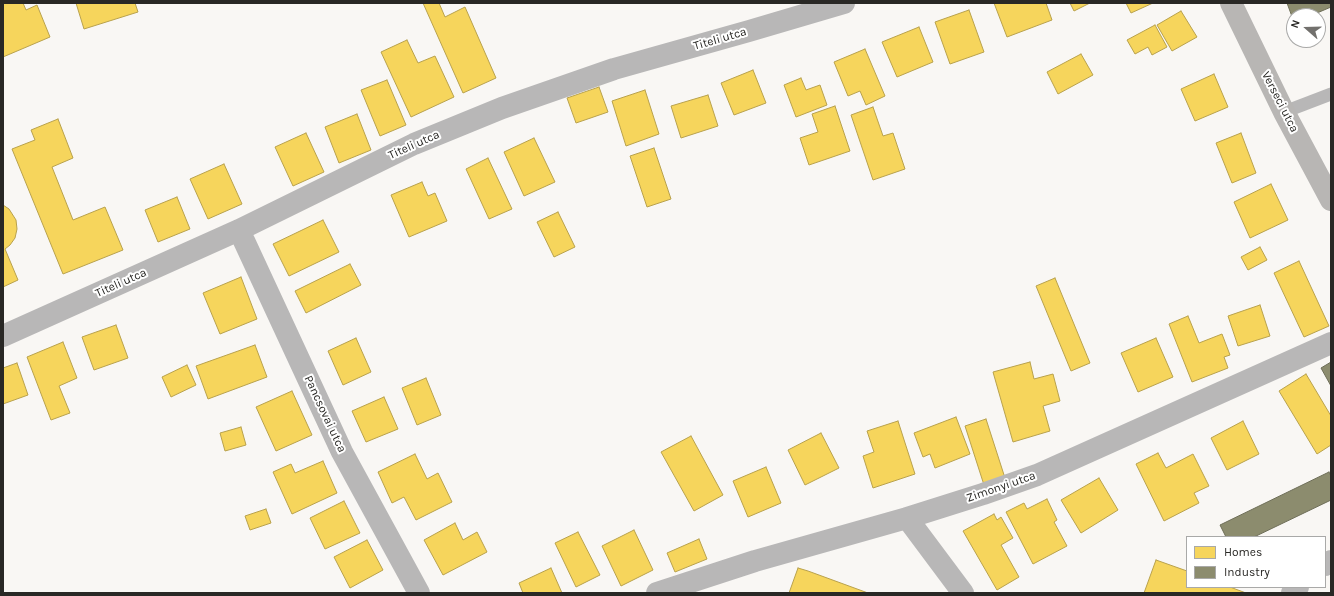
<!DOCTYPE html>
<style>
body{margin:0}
#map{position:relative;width:1334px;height:596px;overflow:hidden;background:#f9f7f4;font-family:Karla,sans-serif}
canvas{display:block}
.frame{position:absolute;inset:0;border:4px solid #292825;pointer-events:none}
.legend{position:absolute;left:1186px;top:536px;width:140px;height:52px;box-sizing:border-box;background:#fff;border:1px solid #a9a9a8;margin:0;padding:5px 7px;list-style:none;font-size:12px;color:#292825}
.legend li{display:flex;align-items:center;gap:8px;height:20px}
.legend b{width:20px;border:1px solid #a9a9a8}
.north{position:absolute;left:1286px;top:8px;width:40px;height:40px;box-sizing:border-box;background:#fff;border:1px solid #a9a9a8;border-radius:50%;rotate:290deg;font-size:11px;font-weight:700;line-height:16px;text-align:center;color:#292825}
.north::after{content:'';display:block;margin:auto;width:14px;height:18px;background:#72706d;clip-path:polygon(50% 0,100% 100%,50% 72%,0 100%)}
</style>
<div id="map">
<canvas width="1334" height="596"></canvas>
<div class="frame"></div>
<ul class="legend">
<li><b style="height:11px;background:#f6d55c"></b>Homes</li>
<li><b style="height:11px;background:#8c8c6e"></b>Industry</li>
</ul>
<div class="north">N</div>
</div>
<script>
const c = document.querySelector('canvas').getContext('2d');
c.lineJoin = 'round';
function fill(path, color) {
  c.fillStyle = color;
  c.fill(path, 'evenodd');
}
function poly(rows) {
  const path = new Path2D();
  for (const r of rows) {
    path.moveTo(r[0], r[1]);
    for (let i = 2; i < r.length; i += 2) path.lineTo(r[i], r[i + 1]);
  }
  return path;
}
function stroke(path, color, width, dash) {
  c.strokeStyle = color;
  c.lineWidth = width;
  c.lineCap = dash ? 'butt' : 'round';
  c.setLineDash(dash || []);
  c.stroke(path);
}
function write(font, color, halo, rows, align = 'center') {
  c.font = font + ' Karla,sans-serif';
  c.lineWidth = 4;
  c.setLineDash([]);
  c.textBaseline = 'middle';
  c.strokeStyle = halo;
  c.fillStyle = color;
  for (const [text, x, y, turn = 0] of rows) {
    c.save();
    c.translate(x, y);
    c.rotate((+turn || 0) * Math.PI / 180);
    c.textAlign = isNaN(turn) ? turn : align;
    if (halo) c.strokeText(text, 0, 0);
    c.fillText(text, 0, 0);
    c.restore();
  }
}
const homes = poly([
 [6,3,23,3,26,10,37,5,50,37,3,57,3,4,6,3],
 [76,3,135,3,138,12,84,29,76,3],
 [423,3,439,3,445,17,465,7,496,78,463,93,423,3],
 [994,3,1046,3,1052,20,1007,37,994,3],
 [1070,3,1090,3,1074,11,1070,3],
 [1126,3,1153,3,1131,13,1126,3],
 [969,10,984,52,950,64,935,22,969,10],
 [1181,11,1197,37,1172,51,1157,25,1181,11],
 [1155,25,1167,47,1152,55,1148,47,1135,54,1127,40,1155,25],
 [919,27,933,62,897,77,882,42,919,27],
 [407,40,418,63,435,56,454,97,411,117,381,52,407,40],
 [865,49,885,96,866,105,860,91,848,96,834,62,865,49],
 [1081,54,1093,75,1058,94,1047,72,1081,54],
 [753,70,766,103,734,115,721,83,753,70],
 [1214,74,1228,107,1195,121,1181,89,1214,74],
 [801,78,806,90,820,85,827,105,796,117,784,85,801,78],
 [387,80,406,125,380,136,361,90,387,80],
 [599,87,608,112,576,123,567,98,599,87],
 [645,90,659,134,626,146,612,101,645,90],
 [708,95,718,126,681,138,671,106,708,95],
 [835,106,850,151,809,165,800,138,818,132,812,114,835,106],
 [873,107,883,136,893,133,905,169,873,180,851,115,873,107],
 [357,114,371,150,339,163,325,127,357,114],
 [58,119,73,158,52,167,73,220,105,207,123,250,63,274,12,149,35,140,31,130,58,119],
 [306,133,324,172,293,186,275,147,306,133],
 [1241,133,1256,173,1232,183,1216,143,1241,133],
 [534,138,555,182,524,196,504,152,534,138],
 [654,148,671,199,647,207,630,156,654,148],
 [488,158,512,209,489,219,466,169,488,158],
 [224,164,242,204,208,219,190,179,224,164],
 [422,182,428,196,435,193,447,221,409,237,391,195,422,182],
 [1271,184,1288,220,1250,238,1234,202,1271,184],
 [177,197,190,229,158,242,145,210,177,197],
 [3,205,9,209,16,220,17,229,15,238,10,245,5,249,18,280,3,287,3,205],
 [558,212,575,247,554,257,537,222,558,212],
 [323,220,339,252,289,276,273,244,323,220],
 [1260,247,1267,260,1248,270,1241,257,1260,247],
 [1299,261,1329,326,1304,337,1274,273,1299,261],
 [350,264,361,285,306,313,295,291,350,264],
 [241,277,257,319,220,334,203,293,241,277],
 [1055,278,1090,363,1071,371,1036,286,1055,278],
 [1260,305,1270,336,1238,346,1228,316,1260,305],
 [1188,316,1199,343,1222,334,1230,355,1224,357,1228,368,1192,382,1169,324,1188,316],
 [116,325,128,358,94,370,82,337,116,325],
 [356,338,371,372,343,385,328,351,356,338],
 [1156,338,1173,377,1138,392,1121,353,1156,338],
 [63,342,77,378,59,386,70,413,51,420,27,357,63,342],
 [255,345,267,377,208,399,196,366,255,345],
 [1030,362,1034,379,1053,374,1060,401,1043,406,1050,431,1013,442,993,372,1030,362],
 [17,363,28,395,3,404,3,368,17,363],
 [187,365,196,385,171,397,162,377,187,365],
 [1306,374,1331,416,1331,445,1317,454,1279,391,1306,374],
 [426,378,441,415,417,425,402,388,426,378],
 [292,391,312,435,276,451,256,407,292,391],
 [384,397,398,429,366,442,352,411,384,397],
 [956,417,970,454,935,468,930,454,923,457,914,433,956,417],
 [986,419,1005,478,984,485,965,426,986,419],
 [898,421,915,474,873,488,863,456,874,452,867,431,898,421],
 [1243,421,1259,454,1227,470,1211,438,1243,421],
 [241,427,246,445,225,451,220,433,241,427],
 [821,433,839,468,805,485,788,450,821,433],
 [691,436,723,495,694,511,661,452,691,436],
 [1158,453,1166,468,1193,454,1209,486,1194,493,1199,503,1164,521,1136,464,1158,453],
 [415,454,427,479,438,473,452,502,416,520,404,497,392,503,378,472,415,454],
 [323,461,337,493,292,514,273,472,291,464,295,473,323,461],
 [766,467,781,503,748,517,733,481,766,467],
 [1099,478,1118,510,1081,533,1061,500,1099,478],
 [1047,499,1057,520,1054,522,1067,546,1033,564,1006,512,1024,503,1027,509,1047,499],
 [344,501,360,533,325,549,310,518,344,501],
 [266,509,271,523,250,530,245,516,266,509],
 [994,514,997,520,1001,517,1013,538,1001,545,1019,577,997,590,963,531,994,514],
 [455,523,463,540,477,532,487,552,443,575,424,540,455,523],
 [634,530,653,570,621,586,602,546,634,530],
 [578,532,600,575,576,587,555,543,578,532],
 [699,539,707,559,675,572,667,553,699,539],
 [367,540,383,570,350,588,334,557,367,540],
 [1156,560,1187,571,1187,587,1230,587,1246,593,1144,593,1156,560],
 [551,568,562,593,523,593,519,583,551,568],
 [798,568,808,571,868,593,789,593,798,568]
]);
fill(homes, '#f6d55c');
stroke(homes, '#b8a14c', 1);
const industry = poly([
 [1287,3,1331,3,1331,7,1310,16,1294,16,1294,22,1287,3],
 [1331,362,1331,386,1321,368,1331,362],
 [1329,472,1331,476,1331,500,1254,537,1226,537,1220,525,1329,472]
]);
fill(industry, '#8c8c6e');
stroke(industry, '#6e6e58', 1);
stroke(poly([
 [1284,112,1331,94]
]), '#b8b7b7', 13);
stroke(poly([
 [239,230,342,452,419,593],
 [3,336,239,230,414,144,502,108,614,69,749,31,844,3],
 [907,518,963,593],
 [1325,565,1331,561],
 [657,593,755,561,907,518,983,494,1037,475,1331,343],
 [1292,593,1298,587]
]), '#b8b7b7', 22);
stroke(poly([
 [1231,3,1284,112,1331,200]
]), '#b8b6b4', 22);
write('12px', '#292825', '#fff', [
 ["Titeli utca",720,39,-16],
 ["Verseci utca",1280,102,63],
 ["Titeli utca",414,145,-24],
 ["Titeli utca",121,283,-24],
 ["Pancsovai utca",325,414,65],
 ["Zimonyi utca",1001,487,-19]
]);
</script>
